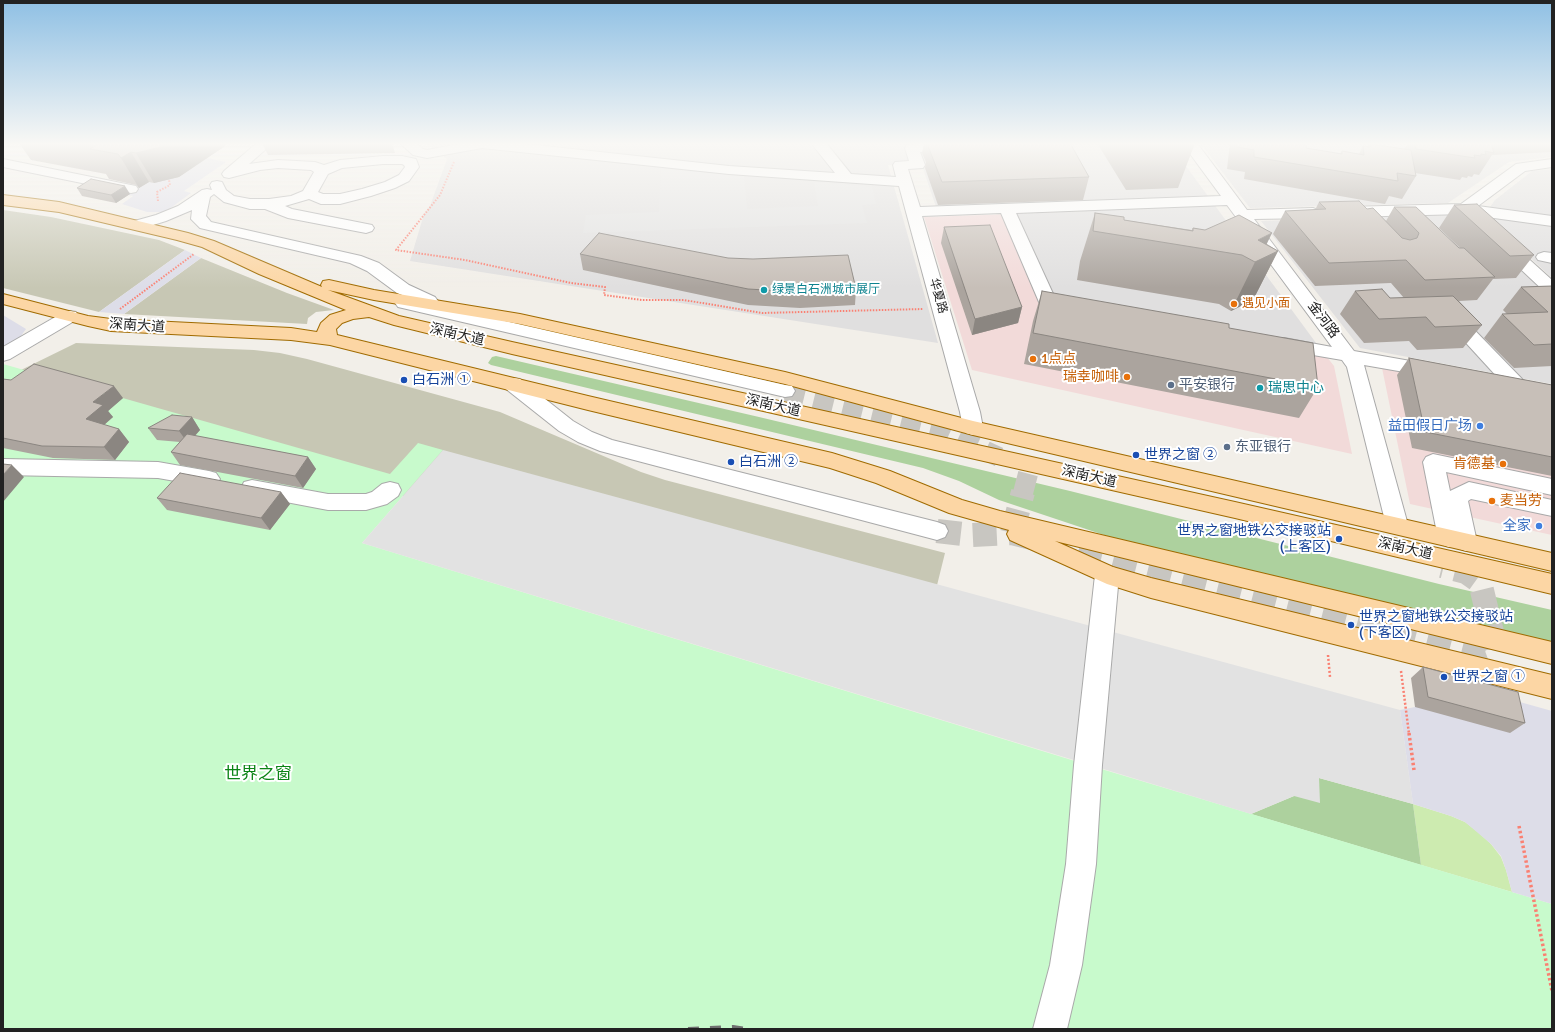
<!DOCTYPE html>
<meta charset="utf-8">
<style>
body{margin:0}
#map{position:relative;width:1555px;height:1032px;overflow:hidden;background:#f2efe9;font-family:Signika,sans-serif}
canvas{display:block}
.frame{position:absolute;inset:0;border:4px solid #222;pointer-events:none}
</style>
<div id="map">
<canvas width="1555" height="1032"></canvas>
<div class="frame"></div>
</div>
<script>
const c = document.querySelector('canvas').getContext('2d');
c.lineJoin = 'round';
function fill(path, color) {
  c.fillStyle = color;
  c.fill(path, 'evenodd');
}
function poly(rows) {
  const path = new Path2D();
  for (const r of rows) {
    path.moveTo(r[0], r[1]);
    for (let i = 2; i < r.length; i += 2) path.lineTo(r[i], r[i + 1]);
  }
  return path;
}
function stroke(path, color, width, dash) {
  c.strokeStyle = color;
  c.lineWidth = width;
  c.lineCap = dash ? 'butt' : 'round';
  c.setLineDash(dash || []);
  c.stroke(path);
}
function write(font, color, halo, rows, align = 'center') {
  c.font = font + ' Signika,"Noto Sans SC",sans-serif';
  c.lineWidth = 4;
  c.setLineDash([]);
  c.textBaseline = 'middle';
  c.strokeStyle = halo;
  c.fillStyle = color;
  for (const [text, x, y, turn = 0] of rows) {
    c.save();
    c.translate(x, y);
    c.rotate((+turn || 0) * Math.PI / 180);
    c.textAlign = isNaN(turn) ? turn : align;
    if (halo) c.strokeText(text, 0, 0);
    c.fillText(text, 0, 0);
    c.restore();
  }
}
fill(poly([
 [425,143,1064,144,912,148,918,165,888,165,938,343,410,261,424,214,430,206,447,159],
 [1069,143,1169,143,1319,347,1053,300,1014,214,1108,210,1103,201,936,207,917,151],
 [1200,143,1552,143,1552,157,1509,162,1448,203,1250,208],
 [1552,169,1552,216,1490,207,1495,200,1532,171],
 [1460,214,1552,300,1552,384,1360,348,1261,221],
 [1485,216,1552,226,1552,278]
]), '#e0dfdf');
fill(poly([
 [1014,214,1053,300,1319,347,1334,366,1352,454,972,370,924,217],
 [1382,368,1552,399,1552,535,1410,504]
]), '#f2dad9');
fill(poly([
 [3,210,51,217,159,240,185,250,99,312,3,288],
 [201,258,287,293,334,310,316,312,308,318,307,324,124,314],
 [76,343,254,350,280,353,307,359,500,412,641,472,665,480,945,553,917,666,21,370]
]), '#c7c7b4');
fill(poly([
 [1413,804,1451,816,1465,822,1478,832,1491,844,1501,857,1506,870,1512,892,1421,865]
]), '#cdebb0');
fill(poly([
 [496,356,759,417,1070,491,1439,584,1552,610,1552,646,1122,541,999,500,959,481,923,468,491,365,488,363,492,357],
 [1319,778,1413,804,1421,865,1251,814,1294,796]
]), '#add19e');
fill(poly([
 [3,364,390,474,418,443,443,450,362,543,1088,765,1552,904,1552,1029,3,1029]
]), '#c8facc');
fill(poly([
 [661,169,744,176,747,209,818,206,814,182,872,187,876,204,862,205,867,223,583,233,586,215,659,212],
 [443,450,1400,710,1413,804,1319,778,1320,803,1294,796,1251,814,362,543]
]), '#e2e2e2');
fill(poly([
 [207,158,226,162,184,191,191,193,172,207,163,212,147,212,122,204,133,196,123,194,142,181,179,177],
 [185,250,201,258,124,314,99,312],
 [3,315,26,329,18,340,3,347],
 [1502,697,1552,711,1552,904,1512,892,1506,870,1501,856,1491,844,1465,822,1451,816,1413,804,1400,710,1415,707]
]), '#dddde8');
stroke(poly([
 [785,391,933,427,999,457],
 [1023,493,1029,470]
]), '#c8c6c1', 20, [20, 10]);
stroke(poly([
 [937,531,972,535,1012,533,1485,653,1496,649,1480,582,1466,572,1442,566],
 [1012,533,1023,492]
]), '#c8c6c1', 24, [24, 12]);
const minor = poly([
 [257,143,273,143,249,164,278,160,315,162,324,165,340,160,383,156,402,156,416,159,419,167,409,181,395,188,371,196,340,204,321,204,309,199,285,206,292,209,372,225,374,228,372,231,366,233,288,218,265,209,250,209,224,202,214,194,210,197,206,216,211,222,361,256,379,263,409,285,435,297,438,301,435,305,785,385,792,386,795,391,792,396,785,397,398,307,395,303,398,299,404,298,412,299,397,293,367,271,350,263,200,228,191,219,192,210,166,221,137,230,131,228,129,225,131,222,156,215,178,206,202,190,207,189,212,190,210,185,212,182,217,181,222,182,226,190,234,196,250,199,269,199,291,196,303,191,314,172,311,170,278,168,260,170,229,178,224,177,222,174,224,171,257,143],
 [383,164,402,164,404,165,405,167,399,175,385,182,362,189,340,194,323,194,318,192,328,174,342,168,383,164],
 [400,143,416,143,423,149,427,150,464,143,517,143,729,166,835,173,811,143,826,143,851,174,896,177,893,165,895,162,909,161,905,148,907,145,926,143,958,144,960,147,958,150,953,151,920,152,925,165,923,168,908,169,920,207,1221,196,1182,143,1197,143,1247,210,1313,208,1318,210,1321,213,1318,216,1313,218,1254,219,1354,351,1433,365,1440,367,1442,371,1440,375,1433,377,1364,365,1408,525,1405,531,1397,534,1389,531,1386,525,1347,367,1342,360,1284,350,1278,348,1275,344,1278,340,1284,338,1332,347,1227,205,1016,213,1055,298,1071,301,1074,305,1071,309,1065,310,1042,306,1039,302,1001,213,922,216,980,412,983,428,980,433,973,435,966,433,963,428,960,412,899,186,729,174,482,148,427,158,413,155,400,143],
 [3,159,131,185,136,186,138,189,136,192,131,193,3,167,3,159],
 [1552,159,1552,167,1525,171,1478,206,1552,216,1552,226,1465,214,1346,217,1341,215,1338,212,1341,209,1346,207,1461,204,1516,164,1552,159],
 [1504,240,1510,242,1552,280,1552,294,1546,293,1498,248,1496,245,1498,242,1504,240],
 [1544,252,1552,253,1552,263,1538,260,1536,257,1538,254,1544,252],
 [70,311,76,312,79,316,76,320,10,359,3,361,3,347,64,312,70,311],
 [1451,311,1457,312,1524,381,1527,386,1524,391,1517,392,1510,391,1445,320,1442,316,1445,312,1451,311],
 [513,378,520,379,573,421,592,432,612,440,937,522,945,525,948,531,945,537,937,540,600,451,578,442,559,431,506,389,503,384,506,379,513,378],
 [1433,454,1552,479,1552,495,1446,472,1450,491,1469,482,1552,500,1552,516,1471,499,1468,501,1477,542,1474,548,1466,551,1458,548,1456,545,1449,547,1441,544,1438,538,1423,462,1426,457,1433,454],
 [3,459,158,462,209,471,216,473,220,479,216,485,209,487,158,478,3,475,3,459],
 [252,480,328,494,366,494,372,492,382,484,390,482,398,484,401,490,398,496,387,504,366,510,328,510,244,494,241,488,244,482,252,480],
 [1107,566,1115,568,1119,575,1102,765,1096,864,1082,965,1067,1029,1033,1029,1050,965,1066,864,1074,765,1095,575,1099,568,1107,566]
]);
const major = poly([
 [3,195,59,202,188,233,214,241,322,287,321,285,323,281,329,280,374,290,520,314,785,372,973,421,1552,553,1552,571,973,435,785,384,520,324,374,300,328,290,399,316,512,342,1235,502,1552,574,1552,594,1235,518,512,354,394,325,369,317,353,319,342,323,336,329,337,335,588,396,832,453,890,471,962,500,1000,511,1552,642,1552,664,1055,541,1113,567,1151,578,1552,675,1552,699,1151,598,1107,584,1010,540,1007,534,1009,530,949,513,876,483,830,468,588,410,330,345,291,340,111,331,88,326,3,304,3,294,88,316,111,319,291,328,317,332,321,323,330,315,346,310,259,274,202,247,177,240,59,212,3,205,3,195]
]);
stroke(minor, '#a9a9a9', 2);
stroke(major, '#a06b00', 2);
stroke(poly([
 [454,162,440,195,396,250,465,260,571,283,605,287,604,295,642,300,684,300,762,313,923,309],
 [158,201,157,192,170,185,169,180],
 [120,309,194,254]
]), '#fa8072', 2, [1.5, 1.5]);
stroke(poly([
 [1328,655,1330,677],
 [1401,671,1409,734]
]), '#fa8072', 2.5, [2, 2]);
stroke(poly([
 [1409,733,1414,770],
 [1519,826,1552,991]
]), '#fa8072', 3.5, [2.5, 2.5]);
fill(minor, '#fff');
fill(major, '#fcd6a4');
stroke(poly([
 [688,1029,733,1027,746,1029]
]), '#707070', 4, [11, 11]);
fill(poly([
 [19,143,225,143,225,146,179,177,154,183,149,182,139,188,136,185,109,179,106,174,31,160],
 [262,143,392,143,395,153,268,155],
 [924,143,1070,143,1089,177,1083,200,938,205,925,168,926,162,922,153],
 [1097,143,1195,143,1178,188,1126,190],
 [1230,143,1294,143,1306,148,1340,154,1342,151,1359,154,1363,146,1368,146,1370,144,1404,149,1408,143,1552,143,1552,152,1492,155,1479,175,1474,174,1472,177,1468,176,1467,178,1462,177,1460,180,1415,173,1416,176,1402,199,1389,196,1385,204,1244,179,1245,172,1227,169],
 [77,188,130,194,116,203,82,196],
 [1319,202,1367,209,1386,221,1394,207,1459,248,1460,248,1439,228,1454,205,1534,255,1516,278,1493,279,1477,300,1459,301,1482,325,1463,348,1417,350,1409,341,1364,343,1340,314,1355,291,1390,298,1404,298,1391,283,1315,286,1273,234,1285,211,1315,210],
 [1095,213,1124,220,1192,230,1193,228,1267,244,1278,251,1253,300,1231,311,1219,304,1077,280,1080,261],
 [944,227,1022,307,1018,323,972,335,941,243],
 [580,254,856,289,855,305,800,308,748,305,583,270],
 [1552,286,1552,366,1514,368,1484,338,1502,314,1507,314,1503,310,1521,287],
 [1042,291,1318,387,1299,418,1024,364,1033,321],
 [1409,358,1552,385,1552,476,1412,448,1397,375],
 [3,379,123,398,108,411,113,417,104,425,119,429,129,442,115,460,53,458,3,448],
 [192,417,200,430,195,436,308,457,316,469,303,488,180,465,171,452,180,442,157,440,148,428],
 [281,492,290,504,270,530,167,510,157,498],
 [1423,667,1525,723,1510,733,1415,707,1411,678]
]), '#aba49e');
fill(poly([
 [167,143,225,143,225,146,179,177,154,183,136,153],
 [131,152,149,182,139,188,121,158],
 [125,186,130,194,116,203,111,195],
 [1272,233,1259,260,1278,251,1253,300,1231,311,1255,262,1258,240],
 [1022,307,1018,323,972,335,975,319],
 [114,386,123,398,108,411,113,417,97,431,86,419,93,402],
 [192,417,200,430,188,443,179,431],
 [119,429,129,442,115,460,104,447],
 [308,457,316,469,303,488,295,476],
 [12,465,24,477,3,502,3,475],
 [281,492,290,504,270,530,261,518]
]), '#8b8681');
const building = poly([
 [83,143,167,143,161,147,136,153,131,152,121,158,118,154,90,149,95,146,83,143],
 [929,143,1070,143,1089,177,942,182,928,146,929,143],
 [1237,143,1294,143,1306,145,1306,148,1342,154,1342,151,1364,155,1363,146,1370,147,1370,144,1411,150,1416,176,1397,173,1398,181,1254,157,1254,150,1237,147,1237,143],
 [1415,143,1491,143,1494,153,1485,151,1486,155,1481,154,1481,156,1474,155,1475,158,1416,149,1415,143],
 [91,179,125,186,111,195,77,188,91,179],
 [1359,201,1367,209,1373,208,1402,238,1410,240,1417,238,1419,233,1394,207,1416,207,1459,248,1464,248,1495,277,1425,280,1406,260,1329,263,1285,211,1326,209,1319,202,1359,201],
 [1477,204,1534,255,1510,256,1454,205,1477,204],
 [1095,213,1124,217,1124,220,1193,231,1193,228,1205,230,1239,215,1272,233,1258,240,1278,251,1255,262,1242,255,1093,231,1095,213],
 [990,225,1022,307,975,319,944,227,990,225],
 [599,233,728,258,753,259,848,255,856,289,800,292,748,289,580,254,599,233],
 [1552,286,1552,344,1534,345,1502,314,1548,312,1521,287,1552,286],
 [1382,289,1390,298,1453,296,1482,325,1435,327,1426,317,1379,319,1355,291,1382,289],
 [1042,291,1229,324,1229,328,1313,343,1318,387,1033,333,1042,291],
 [1409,358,1552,385,1552,457,1425,432,1409,358],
 [34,364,114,386,93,402,103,405,86,419,119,429,104,447,42,446,3,438,3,379,11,380,34,364],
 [172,415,192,417,179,431,148,428,172,415],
 [187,434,308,457,295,476,171,452,187,434],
 [3,464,12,465,3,475,3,464],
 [180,473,281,492,261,518,157,498,180,473],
 [1423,667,1518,692,1525,723,1428,697,1423,667]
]);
fill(building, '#c7bfb8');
stroke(building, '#8b8681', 1);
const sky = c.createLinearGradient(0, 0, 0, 288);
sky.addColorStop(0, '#8fc0e4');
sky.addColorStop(0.5, '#f9f8f5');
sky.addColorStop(1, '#f9f8f500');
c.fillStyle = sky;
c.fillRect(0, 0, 1555, 288);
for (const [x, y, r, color] of [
 [764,290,4,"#0f9aa8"],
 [1234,304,4,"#e8710a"],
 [1033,359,4,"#e8710a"],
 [1127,377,4,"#e8710a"],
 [404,380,4,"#1a4fb4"],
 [1171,385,4,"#5c6f8a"],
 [1260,388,4,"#0f9aa8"],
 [1480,426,4,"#3f7fe0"],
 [1227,447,4,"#5c6f8a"],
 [1136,455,4,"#1a4fb4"],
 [731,462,4,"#1a4fb4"],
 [1503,464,4,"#e8710a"],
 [1492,501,4,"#e8710a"],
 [1539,526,4,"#3f7fe0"],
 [1339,539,4,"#1a4fb4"],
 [1351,625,4,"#1a4fb4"],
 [1444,677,4,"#1a4fb4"]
]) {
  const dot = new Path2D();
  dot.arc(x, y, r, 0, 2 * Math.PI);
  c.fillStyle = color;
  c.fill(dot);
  stroke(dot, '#fff', 1.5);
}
write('12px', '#0d838f', '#fff', [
 ["绿景白石洲城市展厅",772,290]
], 'left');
write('12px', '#222', '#fff', [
 ["华夏路",938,296,74]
]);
write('12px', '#c56008', '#fff', [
 ["遇见小面",1242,304]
], 'left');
write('14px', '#222', '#fff', [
 ["金河路",1323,320,53],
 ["深南大道",137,326,4],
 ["深南大道",457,335,13],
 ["深南大道",773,406,13],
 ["深南大道",1089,477,13],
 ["深南大道",1405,549,13]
]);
write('14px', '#c56008', '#fff', [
 ["1点点",1041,359],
 ["瑞幸咖啡",1119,377,"right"],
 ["肯德基",1495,464,"right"],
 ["麦当劳",1500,501]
], 'left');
write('14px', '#164399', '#fff', [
 ["白石洲 ①",412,380],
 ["世界之窗 ②",1144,455],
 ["白石洲 ②",739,462],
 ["世界之窗地铁公交接驳站",1331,531,"right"],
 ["(上客区)",1331,547,"right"],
 ["世界之窗地铁公交接驳站",1359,617],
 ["(下客区)",1359,633],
 ["世界之窗 ①",1452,677]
], 'left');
write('14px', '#4e5e75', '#fff', [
 ["平安银行",1179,385],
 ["东亚银行",1235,447]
], 'left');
write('14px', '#0d838f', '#fff', [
 ["瑞思中心",1268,388]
], 'left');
write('14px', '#366cbe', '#fff', [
 ["益田假日广场",1472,426],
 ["全家",1531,526]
], 'right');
write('17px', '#0c8416', '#fff', [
 ["世界之窗",258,775]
]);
</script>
